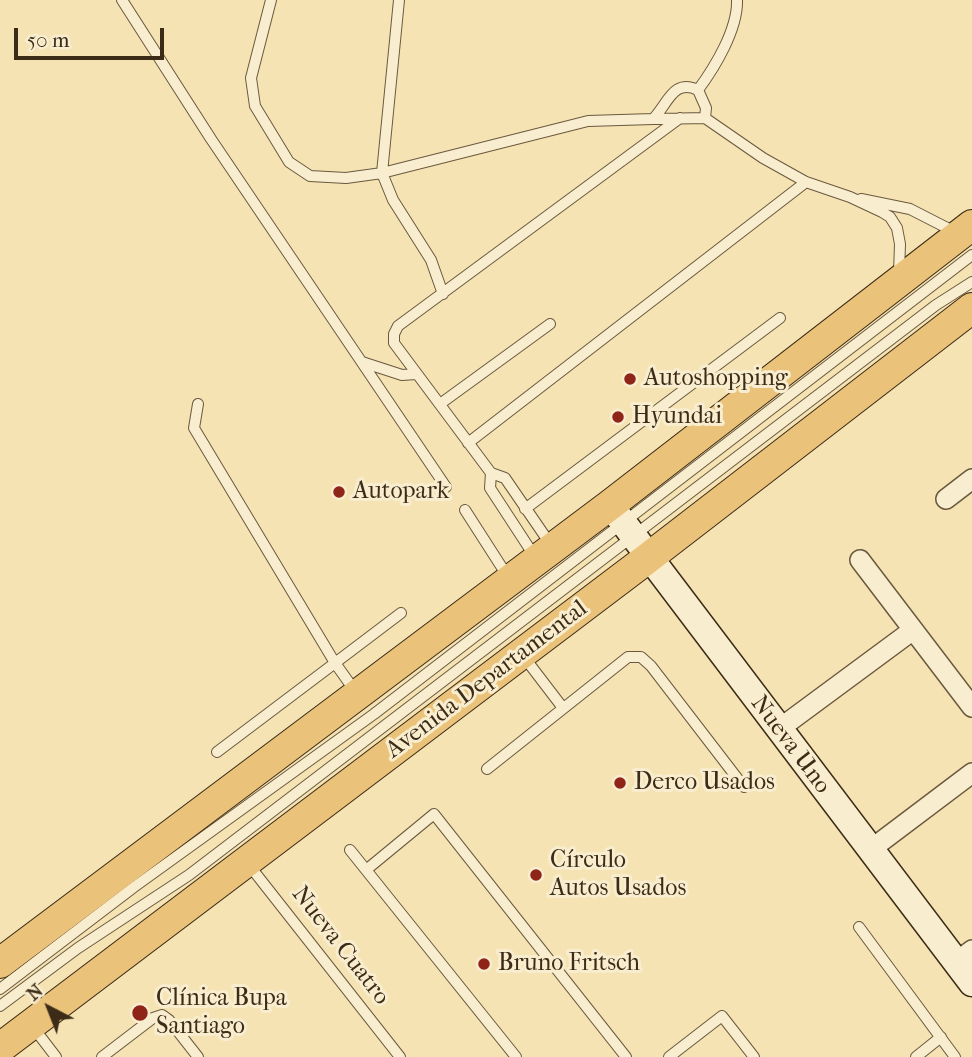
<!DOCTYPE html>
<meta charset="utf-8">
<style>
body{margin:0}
#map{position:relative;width:972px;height:1057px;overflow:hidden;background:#f5e3b4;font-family:"IM FELL French Canon",serif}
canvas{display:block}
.north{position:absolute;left:14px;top:973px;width:70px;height:70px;-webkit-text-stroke:5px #f8edce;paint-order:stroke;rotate:318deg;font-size:19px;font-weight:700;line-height:28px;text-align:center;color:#3c2b16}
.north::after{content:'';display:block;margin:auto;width:24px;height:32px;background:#3c2b16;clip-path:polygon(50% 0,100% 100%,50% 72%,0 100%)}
.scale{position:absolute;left:14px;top:28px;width:150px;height:32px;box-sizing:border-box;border:4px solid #3c2b16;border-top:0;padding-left:9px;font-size:21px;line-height:24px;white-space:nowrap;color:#3c2b16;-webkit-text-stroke:5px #f8edce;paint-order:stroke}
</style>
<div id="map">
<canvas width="972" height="1057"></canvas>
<div class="north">N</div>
<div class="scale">50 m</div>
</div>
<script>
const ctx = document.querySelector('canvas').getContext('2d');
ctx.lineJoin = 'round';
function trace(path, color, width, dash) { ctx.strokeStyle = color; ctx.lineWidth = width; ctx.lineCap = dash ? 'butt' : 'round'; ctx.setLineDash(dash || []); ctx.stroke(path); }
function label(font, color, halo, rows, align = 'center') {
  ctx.font = font + ' "IM FELL French Canon",serif'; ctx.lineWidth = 6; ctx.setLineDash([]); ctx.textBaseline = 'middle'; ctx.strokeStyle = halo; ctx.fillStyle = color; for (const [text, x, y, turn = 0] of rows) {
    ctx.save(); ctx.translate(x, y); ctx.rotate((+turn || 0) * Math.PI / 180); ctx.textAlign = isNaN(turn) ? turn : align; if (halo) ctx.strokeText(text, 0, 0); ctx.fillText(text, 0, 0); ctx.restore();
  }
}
const lane = new Path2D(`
 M 122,0 L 211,139 L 446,487
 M 271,0 L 251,78 L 255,106 L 289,162 L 310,176 L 346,178 L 382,173 L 588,121 L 653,119 C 668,104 673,78 698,90 L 706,108 L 705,118
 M 399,0 L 382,173 L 393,200 L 431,260 L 443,294
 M 698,90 C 715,67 738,29 737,0
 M 653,119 L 705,118 L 763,158 L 806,182 L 850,197 L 882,212 L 890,217 L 897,228 L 900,244 L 899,273
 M 861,199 L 910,209 L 955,232
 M 362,362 L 402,375 L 416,374
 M 198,404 L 194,428 L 335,663 L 401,613
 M 440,404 L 550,324
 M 468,443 L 806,182
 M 491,473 L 490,488 L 535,557
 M 525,509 L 780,318
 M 465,510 L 508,577
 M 551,545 L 505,478 L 491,473 L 394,343 L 394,334 L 398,326 L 680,118
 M 524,657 L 563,708
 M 217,752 L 335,663 L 355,691
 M 487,769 L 628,657 L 641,657 L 651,666 L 744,787
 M 350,850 L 516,1057
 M 249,865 L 400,1057
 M 366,870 L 434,814 L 626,1057
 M 859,927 L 955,1057
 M 0,989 L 134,887 L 374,714 L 972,255
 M 0,1006 L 78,948 L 189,875 L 936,305 L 972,282
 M 33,1027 L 56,1057
 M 102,1057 L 153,1018 L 162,1015 L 169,1020 L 198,1057
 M 669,1057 L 722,1016 L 754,1057
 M 916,1057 L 941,1037`);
const street = new Path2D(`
 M 946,499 L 972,479
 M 860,560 L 972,707
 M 779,729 L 913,630
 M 870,850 L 972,773
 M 956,962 L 972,950`);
const secondary = new Path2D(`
 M 610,505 L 972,983`);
const primary = new Path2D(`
 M 0,963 L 610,505 L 972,225
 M 0,1048 L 648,558 L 972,308`);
trace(lane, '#6a593e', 12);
trace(street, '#6a593e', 22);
trace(secondary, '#3c2b16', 29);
trace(primary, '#3c2b16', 32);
trace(lane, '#f8edce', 10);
trace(street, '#f8edce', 19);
trace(secondary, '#f8edce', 26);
trace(primary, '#eac27a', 30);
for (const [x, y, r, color] of [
 [630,379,7,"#8f2418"],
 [618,417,7,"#8f2418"],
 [339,492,7,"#8f2418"],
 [620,783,7,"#8f2418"],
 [536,875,7,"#8f2418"],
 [484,964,7,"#8f2418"],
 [140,1013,9,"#8f2418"]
]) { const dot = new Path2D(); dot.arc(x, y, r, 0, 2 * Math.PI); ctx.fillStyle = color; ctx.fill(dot); trace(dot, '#f8edce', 2.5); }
label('24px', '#3c2b16', '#f8edce', [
 ["Autoshopping",644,379],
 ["Hyundai",632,417],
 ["Autopark",353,492],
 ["Derco Usados",634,783],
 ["Círculo",550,861],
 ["Autos Usados",550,889],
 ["Bruno Fritsch",498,964],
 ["Clínica Bupa",156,999],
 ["Santiago",156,1027]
], 'left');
label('24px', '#3c2b16', '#f8edce', [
 ["Avenida Departamental",487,680,-37],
 ["Nueva Uno",790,745,53],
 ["Nueva Cuatro",340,946,52]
]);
</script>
